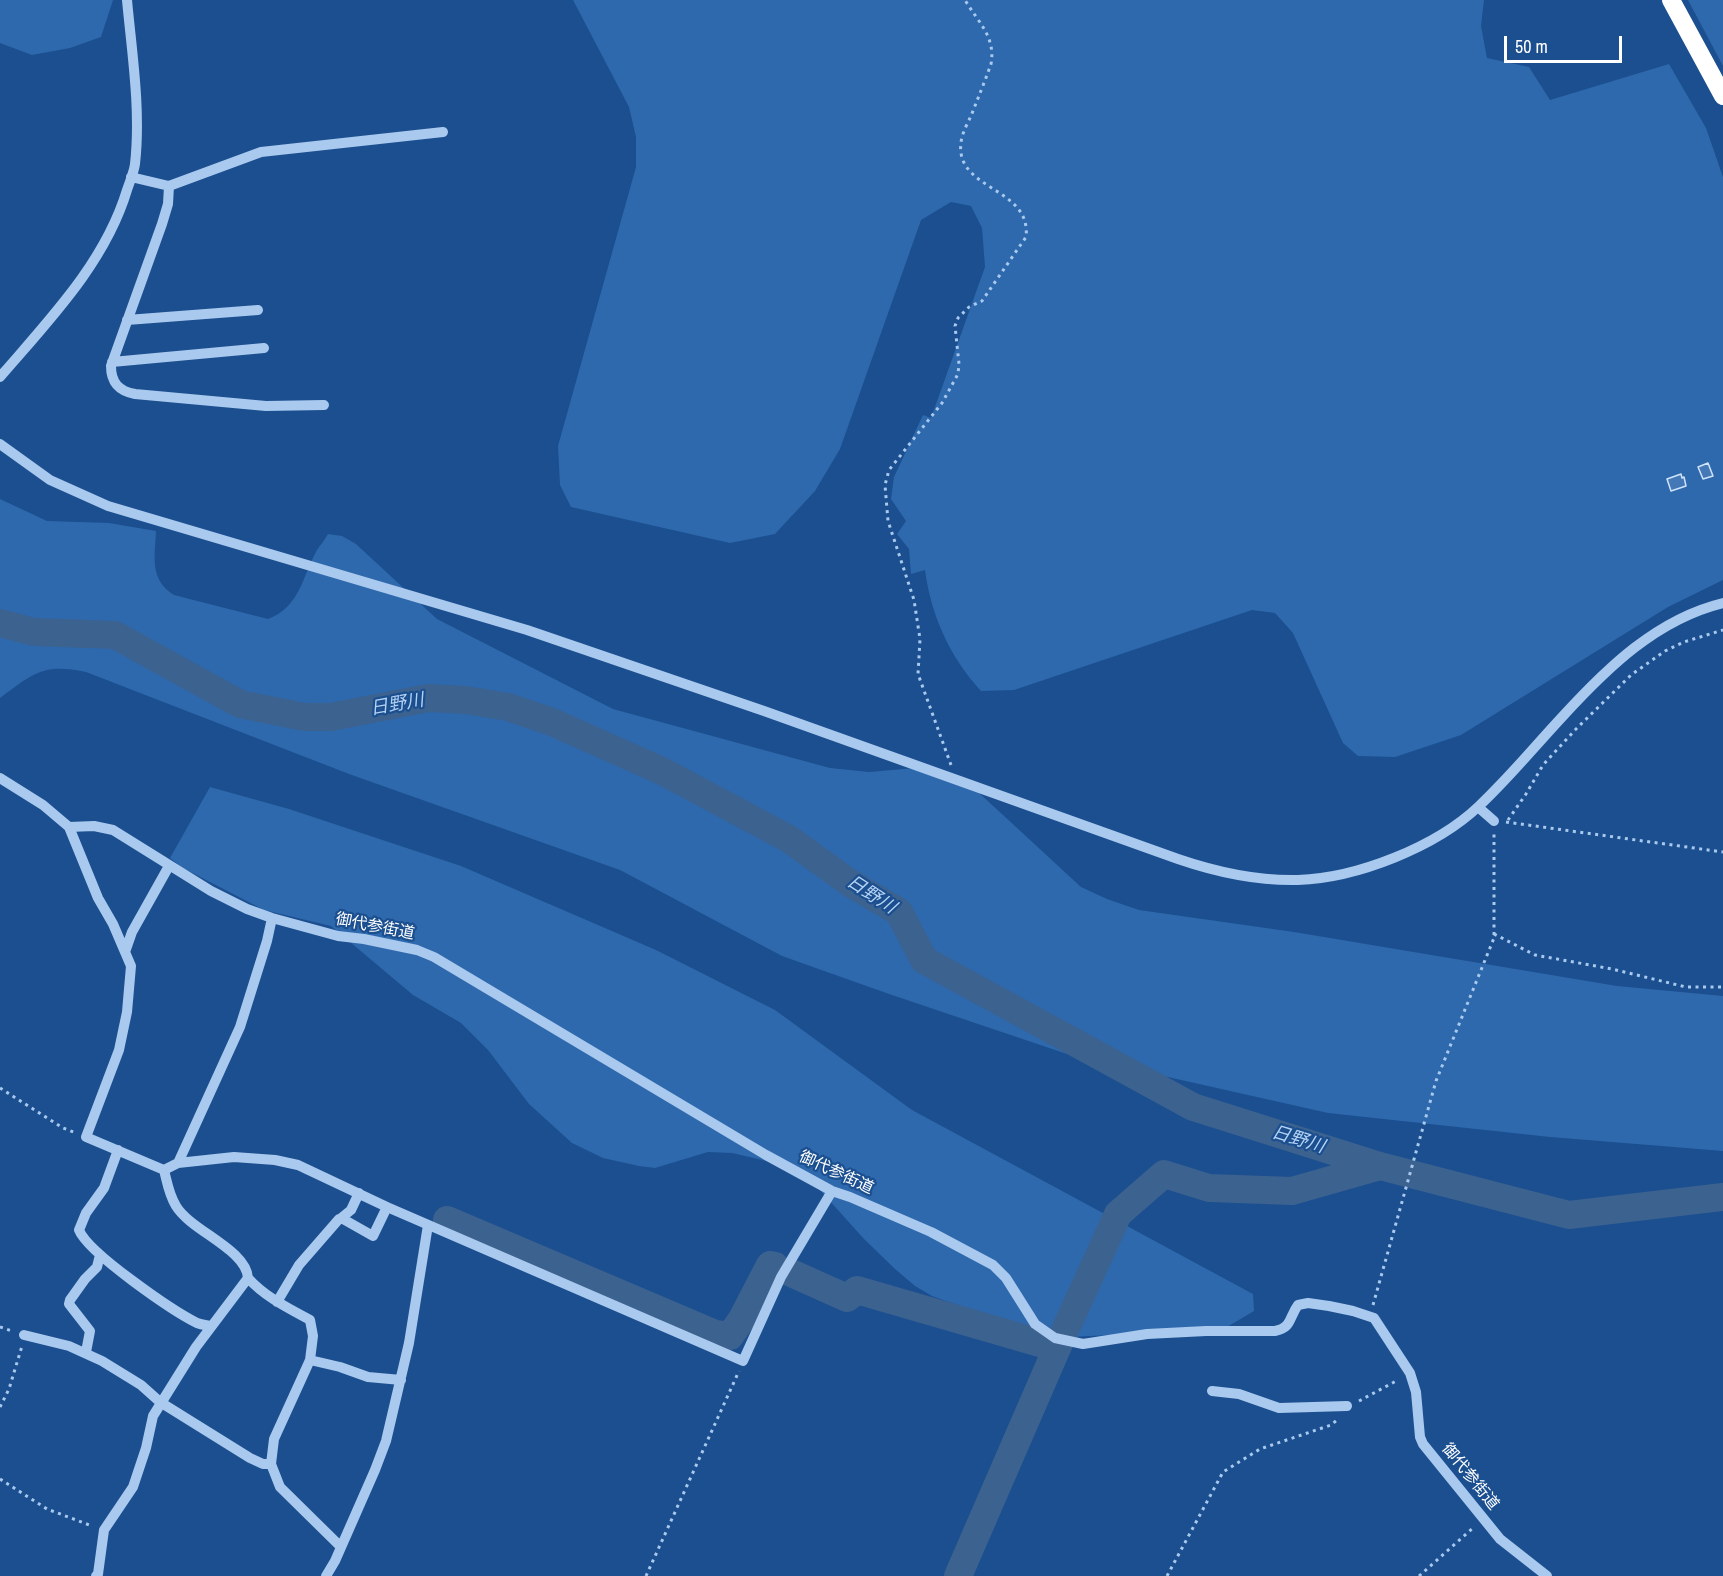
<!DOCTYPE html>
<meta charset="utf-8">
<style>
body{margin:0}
#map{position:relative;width:1723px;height:1576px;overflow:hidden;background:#1b4f8f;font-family:"Archivo Narrow",sans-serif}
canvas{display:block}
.scale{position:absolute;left:1504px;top:36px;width:118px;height:27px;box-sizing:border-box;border:3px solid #fff;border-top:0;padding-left:8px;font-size:18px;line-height:21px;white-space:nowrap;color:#fff;-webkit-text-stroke:4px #1b4f8f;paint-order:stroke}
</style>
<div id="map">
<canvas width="1723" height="1576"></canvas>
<div class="scale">50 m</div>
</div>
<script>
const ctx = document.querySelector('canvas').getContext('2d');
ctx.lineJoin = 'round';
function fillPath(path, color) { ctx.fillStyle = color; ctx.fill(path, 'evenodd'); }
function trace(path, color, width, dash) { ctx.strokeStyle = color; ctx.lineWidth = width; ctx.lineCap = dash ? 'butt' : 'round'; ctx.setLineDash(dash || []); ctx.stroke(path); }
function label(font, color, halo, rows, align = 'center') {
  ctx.font = font + ' "Archivo Narrow","Noto Sans JP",sans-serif'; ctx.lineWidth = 4.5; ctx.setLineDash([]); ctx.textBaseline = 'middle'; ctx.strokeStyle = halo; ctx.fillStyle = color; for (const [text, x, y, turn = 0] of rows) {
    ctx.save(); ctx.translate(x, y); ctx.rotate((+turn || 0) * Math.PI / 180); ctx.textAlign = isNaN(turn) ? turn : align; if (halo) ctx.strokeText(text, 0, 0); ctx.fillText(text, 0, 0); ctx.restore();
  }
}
fillPath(new Path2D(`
 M 0,0 L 113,0 L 101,37 L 70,48 L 32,55 L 0,43 Z
 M 573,0 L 1484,0 L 1481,26 L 1487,58 L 1529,67 L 1550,100 L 1669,64 L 1706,128 L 1723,177 L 1723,580 L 1668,607 L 1461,735 L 1395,757 L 1358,756 L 1343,743 L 1293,633 L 1275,613 L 1252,610 L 1014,690 L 981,691 C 950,657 931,616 925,570 L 911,574 L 909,549 L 897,534 L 906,521 L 891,499 L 894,477 L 923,415 L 931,418 L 985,267 L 982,228 L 971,206 L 951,202 L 921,220 L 840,449 L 815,491 L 775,534 L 730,543 L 571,507 L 560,485 L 558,446 L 636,167 L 636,137 L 629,107 Z
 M 1688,0 L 1723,0 L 1723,66 Z
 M 0,499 L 47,521 L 109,523 L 156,531 C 155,557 149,579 174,595 L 268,619 C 300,607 302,577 317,550 C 320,545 325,540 328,534 L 342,536 L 356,544 L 437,619 L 613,709 L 830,768 L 869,772 L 927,767 L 977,791 L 1081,887 L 1107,899 L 1139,910 L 1294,932 L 1617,986 L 1723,996 L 1723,1151 L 1550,1137 L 1328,1113 L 1070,1055 L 889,994 L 782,956 L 620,870 L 349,774 L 86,672 C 43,663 34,673 0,698 Z
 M 210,787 L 289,809 L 461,866 L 656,950 L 775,1010 L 912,1110 L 1253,1294 L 1254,1311 L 1227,1327 L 1111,1335 L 1048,1338 L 932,1296 L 915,1286 L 895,1269 L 864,1239 L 819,1189 L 775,1163 L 732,1153 L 708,1152 L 655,1168 L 639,1166 L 603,1158 L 572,1143 L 529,1104 L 488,1050 L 461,1023 L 413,995 L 331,926 L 264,910 L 183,868 L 170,858 Z`), '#2e69ad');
trace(new Path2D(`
 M 0,623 L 34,632 L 115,635 L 240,704 L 304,717 L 331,717 L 428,698 L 466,700 L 508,707 L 552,722 L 662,771 L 789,839 L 850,883 L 899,912 L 924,960 L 1193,1107 L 1380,1166 L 1569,1215 L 1723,1197
 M 447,1220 L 715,1334 L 730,1336 L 742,1319 L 770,1265 L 775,1266
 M 789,1272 L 847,1298 L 857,1290 L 1057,1348
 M 958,1576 L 1057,1348 L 1118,1214 L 1164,1174 L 1209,1188 L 1292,1191 L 1380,1166`), '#3c6290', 28);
const building = new Path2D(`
 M 1708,463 L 1713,476 L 1703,479 L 1698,467 Z
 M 1681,474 L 1682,478 L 1684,477 L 1686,486 L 1671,491 L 1667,479 Z`);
fillPath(building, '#4478b7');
trace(building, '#cfe3fa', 1.5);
trace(new Path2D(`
 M 951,765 L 918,674 L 920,639 L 914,600 L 888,521 L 885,485 L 889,470 L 942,403 L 958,374 L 959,364 L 955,326 L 958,318 L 969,307 L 982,301 L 1026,237 C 1032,185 949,191 962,137 C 964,130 968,122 971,116 C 978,98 985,81 991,64 C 996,37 978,22 965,0
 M 1508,820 L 1526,794 L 1543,765 L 1575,730 L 1631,675 L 1665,651 L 1684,642 L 1723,630
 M 1506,822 L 1723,852
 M 1494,934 L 1535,955 L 1612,969 L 1686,987 L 1723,987
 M 0,1088 L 63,1128 L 76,1133
 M 1373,1305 L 1436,1081 L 1494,938 L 1494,834
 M 0,1327 L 12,1331
 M 1359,1401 L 1398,1380
 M 0,1407 L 9,1389 L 22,1346
 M 0,1479 L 47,1509 L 92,1526
 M 646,1576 L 739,1371
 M 1167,1576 L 1223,1472 L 1260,1449 L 1331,1425 L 1337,1420
 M 1419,1576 L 1474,1527`), '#a9c9ee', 3, [3, 4.5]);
trace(new Path2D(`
 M 131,177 L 169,186 L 261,152 L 443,132
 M 169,186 L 168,204 L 162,224 L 111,366 C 111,383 119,391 135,394 L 266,406 L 324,405
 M 127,320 L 258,310
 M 112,362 L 264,348
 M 0,377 C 49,320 105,263 127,190 C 130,181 134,172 135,164 C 141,110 132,54 127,0
 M 0,444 L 50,480 L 108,506 L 527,630 L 764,711 L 1178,859 C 1216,872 1257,881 1298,880 C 1357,878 1436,847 1479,806 C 1509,778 1535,746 1563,716 C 1607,668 1657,619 1723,603
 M 0,778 L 43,805 L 69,827 L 94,826 L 113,830 L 211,891 L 247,909 L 272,918 L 338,936 L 364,939 L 417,950 L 434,957 L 766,1155 L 832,1191 L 850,1197 L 931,1232 L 993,1265 L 1006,1278 L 1035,1324 L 1055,1338 L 1083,1344 L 1147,1334 L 1206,1331 L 1275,1331 C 1292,1328 1289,1317 1298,1305 L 1308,1303 L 1329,1306 L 1353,1311 L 1374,1318 L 1410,1373 L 1416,1392 L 1420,1437 L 1423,1444 L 1500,1539 L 1547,1576
 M 1478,807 L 1494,821
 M 69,827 L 98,898 L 113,924 L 131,966 L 127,1012 L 119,1050 L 86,1137 L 164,1170 L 178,1163 L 234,1157 L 275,1160 L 298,1165 L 387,1207 L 743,1361 L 781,1277 L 832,1191
 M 125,952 L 132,932 L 169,866
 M 118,1150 L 104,1188 L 86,1213 L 79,1230 C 88,1253 173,1311 197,1323 C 202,1325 206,1325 211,1326
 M 178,1163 L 240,1027 L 267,941 L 272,918
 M 340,1219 L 351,1210 L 359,1193
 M 248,1278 C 265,1297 288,1308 310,1320 L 313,1336 L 310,1360 L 274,1439 L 271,1464
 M 277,1302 L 299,1265 L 339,1219 L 343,1219 L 373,1236 L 387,1207
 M 24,1335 L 69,1346 L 102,1361 L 141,1385 L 160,1402 L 250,1458 L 263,1464 L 271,1464 L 280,1487 L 341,1547
 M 86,1352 L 90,1331 L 69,1304 L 70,1300 L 85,1279 L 97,1267 L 100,1255
 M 310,1360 L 340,1367 L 368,1377 L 401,1380
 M 1212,1391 L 1239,1394 L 1279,1408 L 1347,1406
 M 96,1576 L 98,1574 L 104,1530 L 133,1487 L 146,1448 L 153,1416 L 196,1347 L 248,1278 C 246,1249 191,1231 176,1206 C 169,1195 167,1182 164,1170
 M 326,1576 L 335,1561 L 375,1470 L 386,1441 L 409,1343 L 428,1225`), '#a9c9ee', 10);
trace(new Path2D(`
 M 1671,0 L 1723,96`), '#fff', 18);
label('16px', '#fff', '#1b4f8f', [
 ["御代参街道",375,927,11],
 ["御代参街道",836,1173,25],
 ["御代参街道",1470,1477,51]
]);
label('italic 18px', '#b5d3f5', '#1b4f8f', [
 ["日野川",397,705,-10],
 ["日野川",871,895,33],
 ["日野川",1298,1140,17]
]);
</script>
